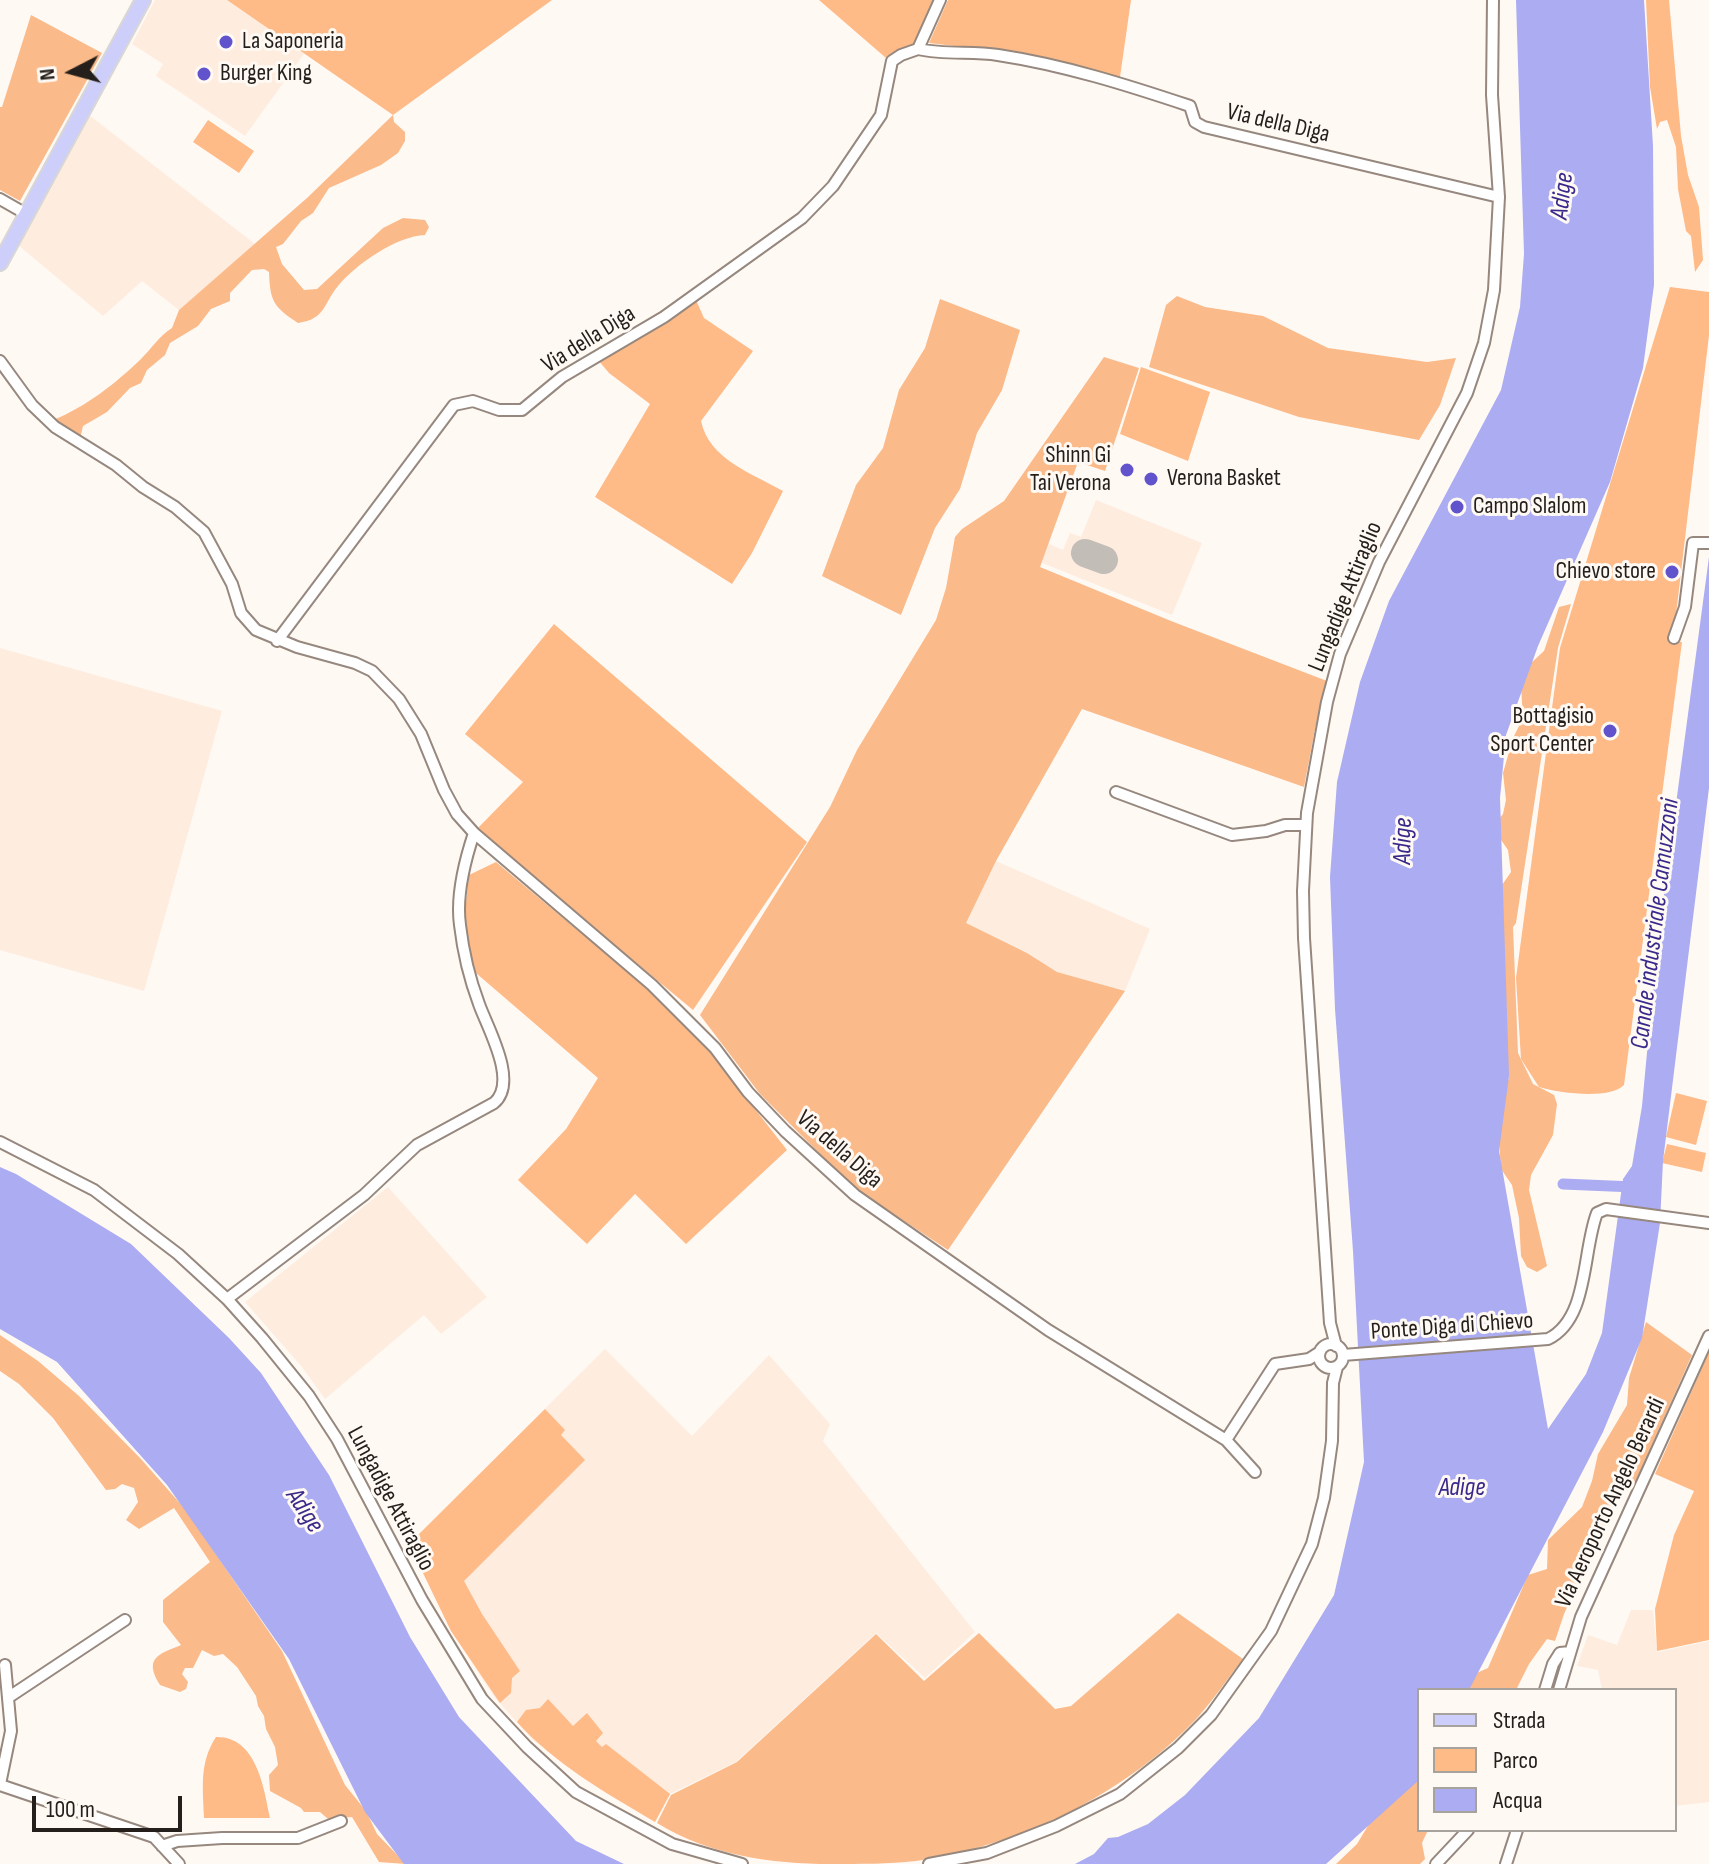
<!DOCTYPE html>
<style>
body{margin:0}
#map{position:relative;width:1709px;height:1864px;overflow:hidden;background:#fff9f4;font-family:"Sofia Sans Condensed",sans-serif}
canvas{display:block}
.legend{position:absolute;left:1417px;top:1688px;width:260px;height:144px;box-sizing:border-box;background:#fff9f4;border:2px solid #a8a29d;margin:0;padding:10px 14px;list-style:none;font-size:24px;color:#251f1b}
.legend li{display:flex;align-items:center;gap:16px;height:40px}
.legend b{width:40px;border:2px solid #a8a29d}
.north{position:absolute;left:32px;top:32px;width:80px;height:80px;-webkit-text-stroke:6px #fff9f4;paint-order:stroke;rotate:264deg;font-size:22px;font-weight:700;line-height:32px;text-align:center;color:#251f1b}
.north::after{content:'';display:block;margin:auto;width:28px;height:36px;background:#251f1b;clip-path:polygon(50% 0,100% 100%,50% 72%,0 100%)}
.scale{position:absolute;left:32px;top:1796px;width:150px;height:36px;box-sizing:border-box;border:4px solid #251f1b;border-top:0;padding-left:10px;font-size:24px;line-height:28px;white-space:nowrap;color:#251f1b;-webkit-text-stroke:6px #fff9f4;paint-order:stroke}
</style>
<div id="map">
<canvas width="1709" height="1864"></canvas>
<ul class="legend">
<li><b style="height:10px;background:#cdcef9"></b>Strada</li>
<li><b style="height:22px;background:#feba87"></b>Parco</li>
<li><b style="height:22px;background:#abacf1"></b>Acqua</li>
</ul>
<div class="north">N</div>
<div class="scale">100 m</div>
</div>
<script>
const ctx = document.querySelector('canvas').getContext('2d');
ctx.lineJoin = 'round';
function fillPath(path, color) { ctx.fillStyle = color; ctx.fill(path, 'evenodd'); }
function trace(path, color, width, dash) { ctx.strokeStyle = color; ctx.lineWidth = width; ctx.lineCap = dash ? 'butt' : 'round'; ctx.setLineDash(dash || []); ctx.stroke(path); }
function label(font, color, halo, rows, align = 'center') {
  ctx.font = font + ' "Sofia Sans Condensed",sans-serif'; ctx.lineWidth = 6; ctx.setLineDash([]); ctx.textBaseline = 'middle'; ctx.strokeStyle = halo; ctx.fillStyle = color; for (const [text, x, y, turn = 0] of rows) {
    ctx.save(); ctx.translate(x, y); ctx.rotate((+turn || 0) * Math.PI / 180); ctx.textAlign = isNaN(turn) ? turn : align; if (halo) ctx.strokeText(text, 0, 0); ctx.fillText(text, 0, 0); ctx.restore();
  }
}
fillPath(new Path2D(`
 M 155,0 L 227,0 L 304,54 L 245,136 L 156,76 L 163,64 L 132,44 Z
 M 89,115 L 255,244 L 179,310 L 142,281 L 103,316 L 18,245 Z
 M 1096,500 L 1202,543 L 1172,615 L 1040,562 L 1047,543 L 1063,550 L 1070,533 L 1081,537 Z
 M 0,648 L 222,711 L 144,991 L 0,950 Z
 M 996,861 L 1150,929 L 1125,991 L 1057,972 L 1027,953 L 965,923 Z
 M 388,1187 L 487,1297 L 441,1334 L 424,1315 L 325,1399 L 302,1367 L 245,1302 Z
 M 605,1349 L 692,1436 L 769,1355 L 830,1424 L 823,1441 L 975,1632 L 925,1678 L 876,1633 L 736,1762 L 670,1794 L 655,1822 L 587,1781 L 533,1740 L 495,1698 L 451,1631 L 409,1544 Z
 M 1631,1610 L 1653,1610 L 1657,1652 L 1709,1641 L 1709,1802 L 1675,1806 L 1675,1690 L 1602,1690 L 1598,1670 L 1577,1666 L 1588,1635 L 1617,1645 Z`), '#feecdf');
fillPath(new Path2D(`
 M 227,0 L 552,0 L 393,115 Z
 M 819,0 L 937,0 L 915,49 L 886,58 Z
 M 948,0 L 1131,0 L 1119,84 L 1005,52 L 929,43 Z
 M 1646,0 L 1669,0 L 1681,136 L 1688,175 L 1699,207 L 1703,260 L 1695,272 L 1691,236 L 1686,231 L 1678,189 L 1676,147 L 1667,120 L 1660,122 L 1657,129 L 1650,87 Z
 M 208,120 L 254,151 L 239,173 L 193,142 Z
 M 1670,287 L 1709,292 L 1709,335 L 1673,640 L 1682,642 L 1624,1085 C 1609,1100 1559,1093 1539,1087 L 1521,1059 L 1516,978 L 1560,648 Z
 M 692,291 L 704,318 L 753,351 L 701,421 C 709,459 751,473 783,491 L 752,553 L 732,584 L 595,497 L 650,404 L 609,373 L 593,354 Z
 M 1141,367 L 1210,392 L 1188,461 L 1120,434 Z
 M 554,624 L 807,842 L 693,1010 L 476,830 L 523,782 L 465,734 Z
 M 496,862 L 686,1021 L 787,1150 L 686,1244 L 635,1194 L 587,1244 L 518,1180 L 566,1129 L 598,1078 L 476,973 L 463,928 L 469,875 Z
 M 1676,1093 L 1707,1101 L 1696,1145 L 1666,1137 Z
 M 1667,1144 L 1706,1153 L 1702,1172 L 1662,1163 Z
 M 1709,1352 L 1709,1640 L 1657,1651 L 1655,1609 L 1674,1535 L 1694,1491 L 1655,1474 Z
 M 545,1409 L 565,1430 L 561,1435 L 585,1460 L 464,1581 L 482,1614 L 520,1671 L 512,1678 L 511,1693 L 500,1703 L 451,1631 L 409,1544 Z
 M 548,1699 L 573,1726 L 587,1713 L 603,1733 L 596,1741 L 602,1747 L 606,1744 L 670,1794 L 655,1822 C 606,1793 555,1764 517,1722 L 526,1710 L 540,1708 Z
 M 216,1737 C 256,1736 264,1787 270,1818 L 204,1818 C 203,1788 199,1763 216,1737 Z`), '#feba87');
fillPath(new Path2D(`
 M 31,15 L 102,53 L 20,201 L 0,190 L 0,107 L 2,107 Z
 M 393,115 L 394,122 L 405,132 L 405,141 L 398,153 L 381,165 L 329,188 L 313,213 L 301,221 L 283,244 L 276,247 L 282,264 L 304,290 L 317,289 L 383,228 L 403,218 L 425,220 L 429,227 L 425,235 C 397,236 356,264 338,286 C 323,304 326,319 298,323 C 274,307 270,302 269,272 L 264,269 L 252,270 L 230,293 L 230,301 L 211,309 L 198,326 L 170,343 L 165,355 L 147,370 L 141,383 L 130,388 L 107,412 L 83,426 L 80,439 L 53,420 C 86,407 116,383 141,359 C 152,348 159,336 172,328 L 179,310 L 307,198 Z
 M 1177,296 L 1205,307 L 1263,316 L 1328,348 L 1427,362 L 1456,358 L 1440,405 L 1419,440 L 1299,417 L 1149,367 L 1166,305 Z
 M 940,299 L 1020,330 L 1002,390 L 977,433 L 960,489 L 935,528 L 901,615 L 822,576 L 856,485 L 883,448 L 899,390 L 925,348 Z
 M 1104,357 L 1139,368 L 1105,471 L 1078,462 L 1040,567 L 1171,621 L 1327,681 L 1315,729 L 1304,787 L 1082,709 L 996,861 L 966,923 L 1027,953 L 1057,972 L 1125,991 L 948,1250 L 857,1190 L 842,1176 L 760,1094 L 700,1015 L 830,807 L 857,750 L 936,620 L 946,588 L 955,537 L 962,529 L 1004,501 Z
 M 1571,604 L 1558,648 L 1516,923 L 1513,927 L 1518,1053 L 1533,1084 L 1554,1095 L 1557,1104 L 1553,1135 L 1531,1175 L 1529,1190 L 1547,1266 L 1537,1272 L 1527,1267 L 1521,1256 L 1519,1218 L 1512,1185 L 1501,1169 L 1497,1118 L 1502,1093 L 1509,1078 L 1507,1070 L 1493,898 L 1511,872 L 1508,850 L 1499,837 L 1498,820 L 1503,814 L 1506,800 L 1503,773 L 1513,738 L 1523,718 L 1521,686 L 1531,663 L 1544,651 L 1559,607 Z
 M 1646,1322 L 1692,1355 L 1636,1481 L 1623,1486 L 1564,1614 L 1555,1641 L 1547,1639 L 1529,1664 L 1516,1690 L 1464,1690 L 1470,1676 L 1488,1668 L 1528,1575 L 1547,1569 L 1548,1540 L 1582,1507 L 1592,1481 L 1598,1454 L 1627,1405 L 1629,1378 Z
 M 0,1335 L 38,1361 L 79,1396 L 141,1459 L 185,1509 L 282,1651 L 345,1785 L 366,1811 L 377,1834 L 406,1864 L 379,1862 L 352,1817 L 328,1819 L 320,1812 L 304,1812 L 301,1808 L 270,1791 L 269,1775 L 278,1765 L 275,1747 L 266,1729 L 264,1716 L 258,1706 L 256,1696 L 237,1667 L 223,1654 L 214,1656 L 202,1650 L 193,1668 L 185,1668 L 182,1674 L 188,1682 L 186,1689 L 180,1692 L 160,1685 C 143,1658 159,1654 181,1645 L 163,1622 L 163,1600 L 210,1562 L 174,1508 L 139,1529 L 126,1520 L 138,1502 L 134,1488 L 122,1484 L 115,1489 L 106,1490 L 53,1418 L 19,1384 L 0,1371 Z
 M 1178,1613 L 1243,1659 C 1228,1678 1214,1699 1198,1717 C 1127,1793 1020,1846 916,1861 C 888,1864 860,1864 831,1864 C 771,1864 709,1855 657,1823 L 671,1795 L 737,1762 L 876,1634 L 924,1681 L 979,1633 L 1055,1709 L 1071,1706 Z
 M 1419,1741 L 1419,1830 L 1428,1830 L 1422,1843 L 1425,1859 L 1420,1864 L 1336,1864 L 1357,1844 Z`), '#fbba89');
fillPath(new Path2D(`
 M 1516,0 L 1644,0 L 1653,146 L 1654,285 L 1643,368 L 1610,482 L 1538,646 L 1506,735 L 1500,798 L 1509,1076 L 1499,1151 L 1548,1429 L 1586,1374 L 1602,1333 L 1623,1179 L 1632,1166 L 1642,1106 L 1657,946 L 1709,557 L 1709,788 L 1663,1161 L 1660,1223 L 1642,1338 L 1603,1432 L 1469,1690 L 1419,1690 L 1419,1780 L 1326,1864 L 1075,1864 L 1094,1854 L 1108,1838 L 1118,1837 L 1148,1824 L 1185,1795 L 1259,1718 L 1334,1595 L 1364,1462 L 1353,1251 L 1335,1009 L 1330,877 L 1337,782 L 1360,682 L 1389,601 L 1501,390 L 1520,307 L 1524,254 Z
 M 0,1167 L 16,1174 L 131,1244 L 229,1338 L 261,1373 L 329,1475 L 410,1637 L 459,1717 L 576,1841 L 624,1864 L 404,1864 L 365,1812 L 289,1659 L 167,1485 L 57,1362 L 0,1329 Z`), '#abacf1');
trace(new Path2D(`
 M 1563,1184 L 1634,1187`), '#abacf1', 11);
trace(new Path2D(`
 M 1085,553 L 1104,560`), '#c3bdb8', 28);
const minor = new Path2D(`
 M 918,49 C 945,55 972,51 998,55 C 1064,65 1127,85 1190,106 L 1195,122 L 1204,127 L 1499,197
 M 0,199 L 28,215
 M 0,361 L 32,405 L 55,427 L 116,465 L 143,487 L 175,507 L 204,532 L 232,584 L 241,613 L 256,630 L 297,647 L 355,663 L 372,671 L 399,699 L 421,734 L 444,790 L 457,814 L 474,833 L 652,985 L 715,1048 L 748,1092 L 785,1131 L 855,1195 L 1048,1330 L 1226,1440 L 1275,1364 L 1309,1359 L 1320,1352
 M 1674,638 L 1685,607 L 1693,543 L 1709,543
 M 277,641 L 454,405 L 473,401 L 499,410 L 522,410 L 562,377 L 664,317 L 802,218 L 833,186 L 881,115 L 892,61 L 901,55 L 918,49 L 940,0
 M 1116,792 L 1232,835 L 1266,831 L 1285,825 L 1306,825
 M 0,1142 L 94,1190 L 178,1254 L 227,1299 L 262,1338 L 309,1396 L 337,1439 L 422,1600 L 482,1699 L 527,1747 L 576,1792 L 672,1844 L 742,1864
 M 227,1299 L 364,1195 L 417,1145 L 494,1103 C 519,1082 487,1027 479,1004 C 470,980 463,951 460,925 C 456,896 465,860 474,833
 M1319 1356a12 12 0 1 1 24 0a12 12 0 1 1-24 0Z
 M 1336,1346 L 1330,1323 L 1304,938 L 1303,891 L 1307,813 L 1327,702 L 1340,654 L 1379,562 L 1467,393 L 1484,343 L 1494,290 L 1499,197 L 1492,95 L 1493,0
 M 1343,1355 L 1548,1339 C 1589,1319 1582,1252 1597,1213 L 1606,1209 L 1709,1223
 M 1226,1440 L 1255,1472
 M 1545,1690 L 1553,1664 L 1560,1653 L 1570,1652
 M 1559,1690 L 1581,1617 L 1709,1336
 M 9,1697 L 125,1620
 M 0,1784 L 11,1731 L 5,1665
 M 0,1785 L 154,1837 L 179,1864
 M 162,1846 L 177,1841 L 222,1838 L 298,1838 L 341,1821
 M 929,1864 L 987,1853 L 1056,1826 L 1120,1794 L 1178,1748 L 1211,1715 L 1271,1631 L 1312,1544 L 1324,1498 L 1332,1441 L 1333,1383 L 1337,1367
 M 1436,1864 L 1468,1830
 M 1506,1864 L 1517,1830`);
const major = new Path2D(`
 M 0,263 L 143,0`);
trace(minor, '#96887e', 14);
trace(major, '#d8d7d6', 18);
trace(minor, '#fff', 10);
trace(major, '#cdcef9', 14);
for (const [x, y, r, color] of [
 [226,42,8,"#6053cc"],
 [204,74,8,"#6053cc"],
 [1127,470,8,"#6053cc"],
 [1151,479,8,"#6053cc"],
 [1457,507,8,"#6053cc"],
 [1672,572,8,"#6053cc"],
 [1610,731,8,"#6053cc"]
]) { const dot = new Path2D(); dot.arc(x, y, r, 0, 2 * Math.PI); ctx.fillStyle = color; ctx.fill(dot); trace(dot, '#fff9f4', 3); }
label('24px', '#251f1b', '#fff9f4', [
 ["La Saponeria",242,42],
 ["Burger King",220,74],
 ["Shinn Gi",1111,456,"right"],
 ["Tai Verona",1111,484,"right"],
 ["Verona Basket",1167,479],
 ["Campo Slalom",1473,507],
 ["Chievo store",1656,572,"right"],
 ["Bottagisio",1594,717,"right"],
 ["Sport Center",1594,745,"right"]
], 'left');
label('24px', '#251f1b', '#fff9f4', [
 ["Via della Diga",1278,124,13],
 ["Via della Diga",589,340,-32],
 ["Lungadige Attiraglio",1346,597,-68],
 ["Via della Diga",839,1150,41],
 ["Ponte Diga di Chievo",1452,1327,-4],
 ["Lungadige Attiraglio",390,1499,62],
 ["Via Aeroporto Angelo Berardi",1611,1503,-65]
]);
label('italic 26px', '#39298b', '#fff9f4', [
 ["Adige",1563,196,-83],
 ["Adige",1404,841,-89],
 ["Canale industriale Camuzzoni",1656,924,-83],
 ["Adige",1462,1488],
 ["Adige",304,1511,57]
]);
</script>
